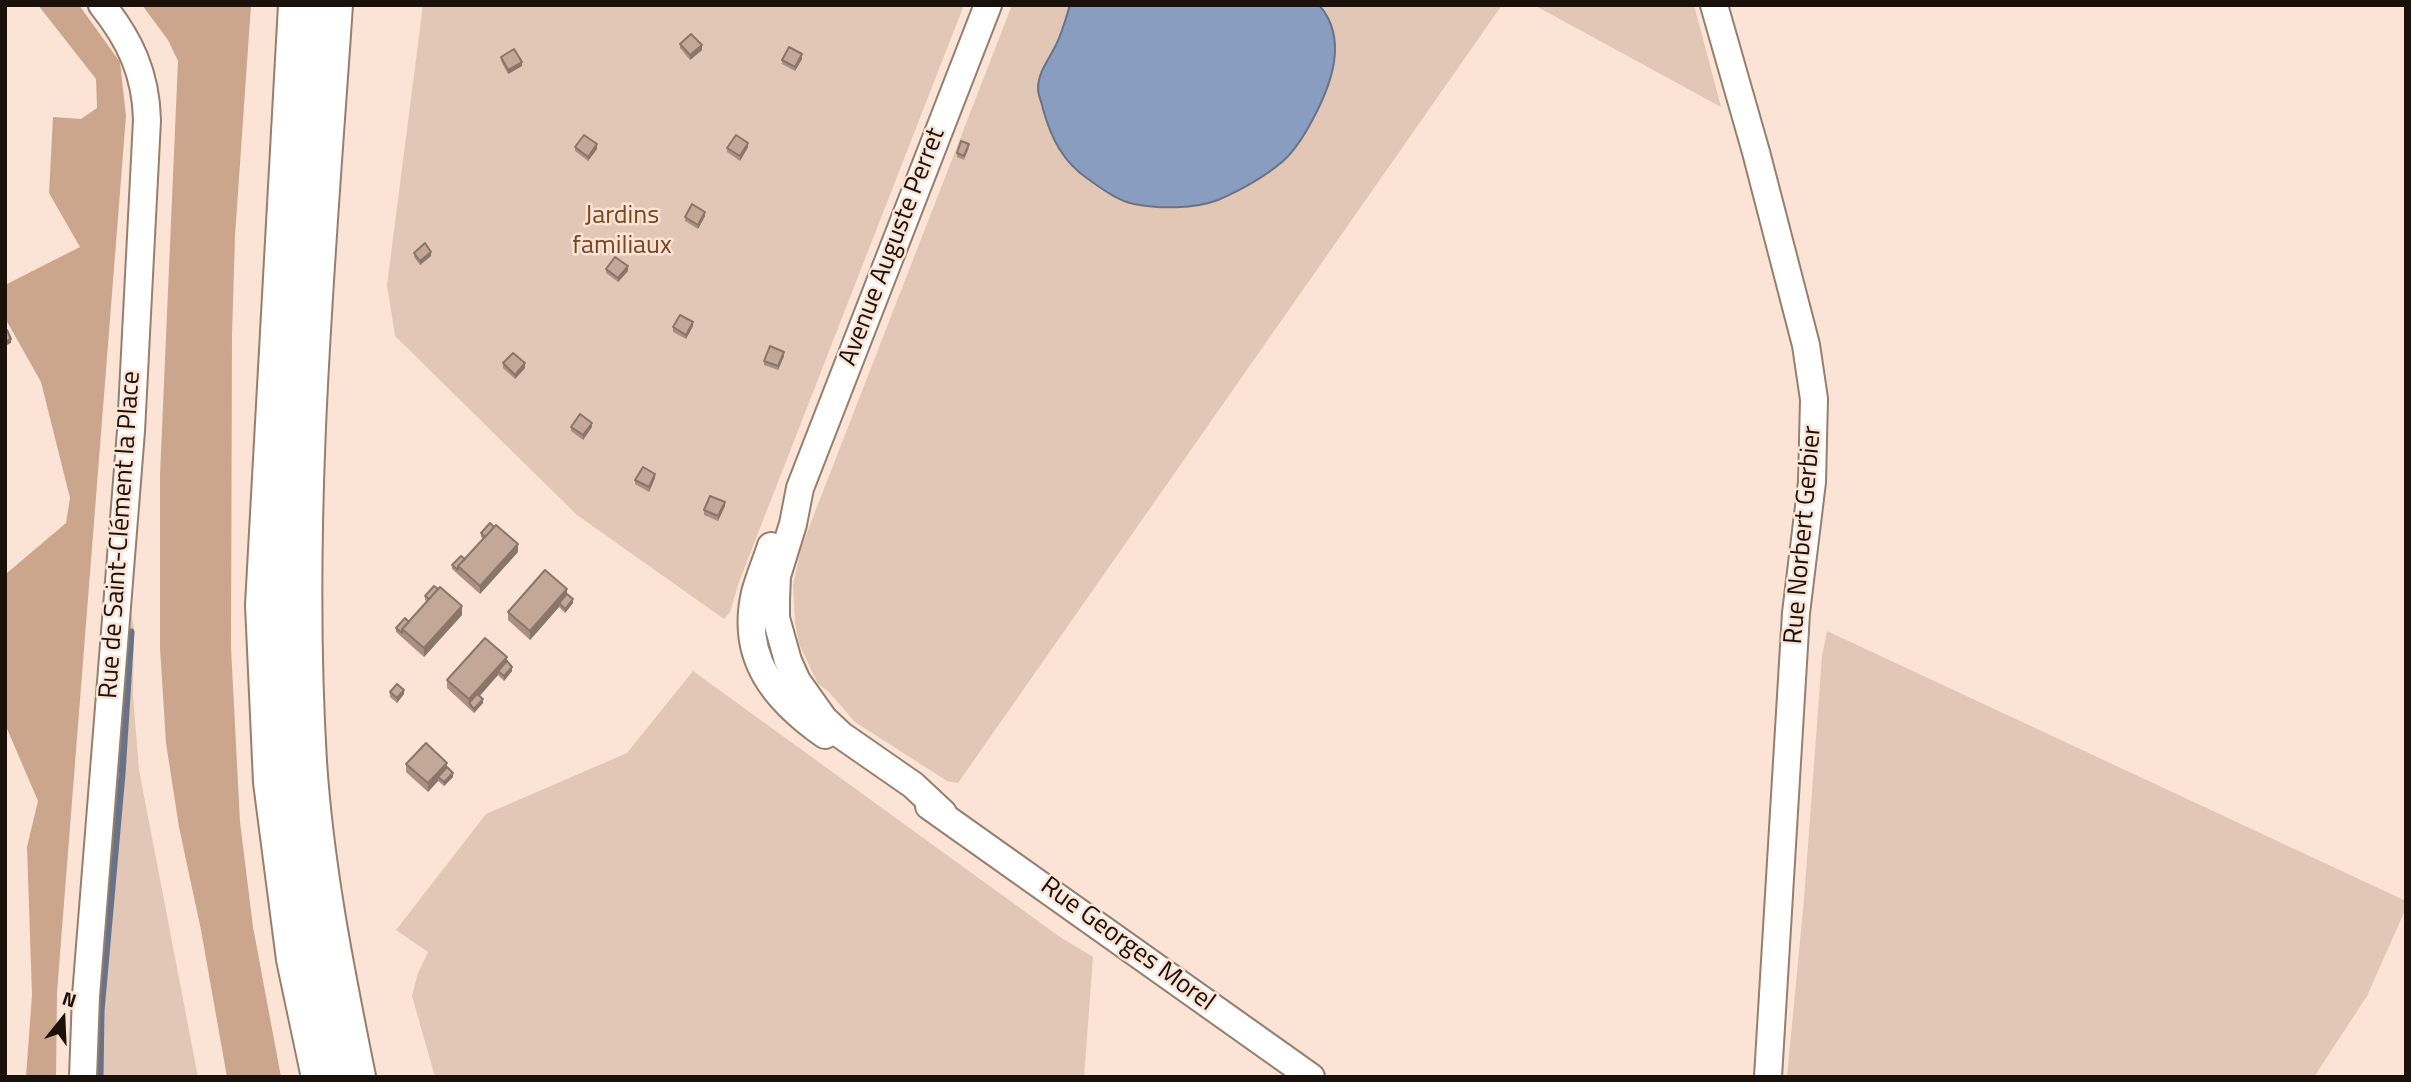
<!DOCTYPE html>
<meta charset="utf-8">
<style>
body{margin:0}
#map{position:relative;width:2411px;height:1082px;overflow:hidden;background:#fbe4d5;font-family:"Titillium Web",sans-serif}
canvas{display:block}
.frame{position:absolute;inset:0;border:7px solid #1b110b;pointer-events:none}
.north{position:absolute;left:28px;top:984px;width:70px;height:70px;-webkit-text-stroke:5px #fbe4d5;paint-order:stroke;rotate:18deg;font-size:19px;font-weight:700;line-height:28px;text-align:center;color:#1b110b}
.north::after{content:'';display:block;margin:auto;width:24px;height:32px;background:#1b110b;clip-path:polygon(50% 0,100% 100%,50% 72%,0 100%)}
</style>
<div id="map">
<canvas width="2411" height="1082"></canvas>
<div class="frame"></div>
<div class="north">N</div>
</div>
<script>
const ctx = document.querySelector('canvas').getContext('2d');
ctx.lineJoin = 'round';
function fillPath(path, color) { ctx.fillStyle = color; ctx.fill(path, 'evenodd'); }
function trace(path, color, width, dash) { ctx.strokeStyle = color; ctx.lineWidth = width; ctx.lineCap = dash ? 'butt' : 'round'; ctx.setLineDash(dash || []); ctx.stroke(path); }
function label(font, color, halo, rows, align = 'center') {
  ctx.font = font + ' "Titillium Web",sans-serif'; ctx.lineWidth = 5; ctx.setLineDash([]); ctx.textBaseline = 'middle'; ctx.strokeStyle = halo; ctx.fillStyle = color; for (const [text, x, y, turn = 0] of rows) {
    ctx.save(); ctx.translate(x, y); ctx.rotate((+turn || 0) * Math.PI / 180); ctx.textAlign = isNaN(turn) ? turn : align; if (halo) ctx.strokeText(text, 0, 0); ctx.fillText(text, 0, 0); ctx.restore();
  }
}
fillPath(new Path2D(`
 M 423,5 L 964,5 L 739,582 L 730,612 L 724,619 L 577,515 L 395,336 L 387,285 Z
 M 1012,5 L 1502,5 L 958,783 L 947,781 L 855,722 L 828,691 L 818,684 L 799,644 L 795,622 L 793,585 L 801,548 Z
 M 1534,5 L 1694,5 L 1721,107 Z
 M 128,596 L 134,627 L 133,695 L 139,770 L 198,1077 L 93,1077 Z
 M 1827,631 L 2406,901 L 2406,908 L 2367,996 L 2314,1077 L 1787,1077 L 1804,899 L 1822,656 Z
 M 693,671 L 1060,937 L 1093,957 L 1084,1077 L 435,1077 L 412,996 L 418,973 L 428,952 L 396,930 L 486,814 L 627,753 Z`), '#e2c7b6');
fillPath(new Path2D(`
 M 38,5 L 79,5 L 120,62 L 126,116 L 57,992 L 56,1077 L 26,1077 L 32,995 L 27,847 L 38,801 L 5,724 L 7,573 L 66,523 L 70,498 L 41,382 L 5,318 L 5,285 L 80,247 L 49,193 L 53,117 L 81,119 L 97,108 L 96,79 Z
 M 142,5 L 251,5 L 235,236 L 232,335 L 231,648 L 240,822 L 253,927 L 281,1077 L 227,1077 L 201,930 L 179,827 L 166,743 L 160,648 L 160,475 L 178,61 L 168,40 Z`), '#cba58c');
const water = new Path2D(`
 M 1070,5 L 1319,5 C 1349,39 1331,85 1313,119 C 1305,134 1295,151 1282,162 C 1263,178 1241,190 1218,200 C 1194,209 1160,209 1134,204 C 1118,201 1101,188 1088,179 C 1063,162 1051,138 1043,109 C 1042,103 1038,95 1038,89 C 1038,72 1049,59 1056,45 C 1062,33 1066,18 1070,5 Z`);
fillPath(water, '#899dc0');
trace(water, '#68738a', 2);
trace(new Path2D(`
 M 100,1077 L 101,1011 L 122,774 L 131,632`), '#68738a', 7);
const minor = new Path2D(`
 M 1714,5 L 1756,152 L 1806,345 L 1814,399 L 1812,482 L 1796,613 L 1768,1077
 M 771,546 C 766,562 759,577 755,593 C 740,658 775,700 825,735
 M 929,806 L 1311,1077
 M 943,813 L 913,785 L 841,735 L 824,719 L 797,681 L 788,661 L 776,618 L 776,600 L 777,576 L 793,524 L 800,488 L 988,5
 M 83,1077 L 86,996 L 131,431 L 147,120 C 146,74 130,40 102,5`);
const highway = new Path2D(`
 M 298,5 L 265,605 L 273,782 L 296,959 L 321,1077
 M 333,5 C 316,256 292,510 307,762 C 314,868 335,973 356,1077`);
trace(minor, '#977e6d', 30);
trace(highway, '#977e6d', 42);
trace(minor, '#fff', 26);
trace(highway, '#fff', 38);
fillPath(new Path2D(`
 M 680,44 L 702,50 L 690,60 L 680,48 Z
 M 501,57 L 522,66 L 508,74 L 501,61 Z
 M 802,59 L 795,71 L 782,64 L 782,60 Z
 M 575,147 L 597,149 L 588,161 L 575,151 Z
 M 748,147 L 740,161 L 727,152 L 727,148 Z
 M 969,148 L 964,160 L 957,157 L 957,153 Z
 M 705,216 L 698,229 L 685,221 L 685,217 Z
 M 414,253 L 431,256 L 420,265 L 414,257 Z
 M 606,269 L 628,271 L 618,282 L 606,273 Z
 M 693,326 L 686,339 L 673,332 L 673,327 Z
 M 784,356 L 778,370 L 764,365 L 764,361 Z
 M 503,363 L 525,368 L 515,379 L 503,368 Z
 M 571,427 L 592,427 L 583,440 L 571,431 Z
 M 655,478 L 649,492 L 635,484 L 635,480 Z
 M 725,506 L 718,521 L 704,515 L 704,510 Z
 M 481,533 L 518,552 L 480,594 L 452,569 L 452,565 L 465,559 L 483,539 L 481,537 Z
 M 567,594 L 573,603 L 565,613 L 559,607 L 530,640 L 508,620 L 508,612 Z
 M 425,596 L 462,615 L 424,657 L 396,632 L 396,628 L 409,622 L 427,602 L 425,600 Z
 M 507,661 L 512,671 L 504,681 L 498,675 L 480,696 L 483,703 L 474,713 L 447,688 L 447,680 Z
 M 390,692 L 404,694 L 397,703 L 390,697 Z
 M 406,764 L 447,767 L 453,777 L 444,786 L 438,781 L 428,792 L 406,772 Z`), '#a99082');
fillPath(new Path2D(`
 M 702,45 L 702,50 L 690,60 L 690,55 Z
 M 802,54 L 802,59 L 795,71 L 795,67 Z
 M 522,62 L 522,66 L 508,74 L 508,70 Z
 M 748,143 L 748,147 L 740,161 L 740,156 Z
 M 597,144 L 597,149 L 588,161 L 588,157 Z
 M 705,212 L 705,216 L 698,229 L 698,225 Z
 M 431,252 L 431,256 L 420,265 L 420,261 Z
 M 628,266 L 628,271 L 618,282 L 618,278 Z
 M 693,322 L 693,326 L 686,339 L 686,335 Z
 M 11,339 L 11,343 L 5,346 L 5,342 Z
 M 784,352 L 784,356 L 778,370 L 778,366 Z
 M 525,363 L 525,368 L 515,379 L 515,375 Z
 M 592,423 L 592,427 L 583,440 L 583,435 Z
 M 655,474 L 655,478 L 649,492 L 649,487 Z
 M 725,502 L 725,506 L 718,521 L 718,516 Z
 M 518,544 L 518,552 L 480,594 L 480,586 Z
 M 567,589 L 567,598 L 559,603 L 559,607 L 530,640 L 530,631 Z
 M 573,599 L 573,603 L 565,613 L 565,609 Z
 M 462,606 L 462,615 L 424,657 L 424,648 Z
 M 507,657 L 507,666 L 498,671 L 498,675 L 471,705 L 469,703 L 469,699 Z
 M 512,667 L 512,671 L 504,681 L 504,676 Z
 M 404,690 L 404,694 L 397,703 L 397,698 Z
 M 483,699 L 483,703 L 474,713 L 474,709 Z
 M 447,763 L 447,772 L 438,777 L 438,781 L 428,792 L 428,783 Z
 M 453,773 L 453,777 L 444,786 L 444,782 Z`), '#89766a');
const building = new Path2D(`
 M 691,34 L 702,45 L 690,55 L 680,44 Z
 M 789,47 L 802,54 L 795,67 L 782,60 Z
 M 514,49 L 522,62 L 508,70 L 501,57 Z
 M 584,135 L 597,144 L 588,157 L 575,147 Z
 M 736,135 L 748,143 L 740,156 L 727,148 Z
 M 961,141 L 969,144 L 964,156 L 957,153 Z
 M 692,204 L 705,212 L 698,225 L 685,217 Z
 M 425,243 L 431,252 L 420,261 L 414,253 Z
 M 615,257 L 628,266 L 618,278 L 606,269 Z
 M 680,315 L 693,322 L 686,335 L 673,327 Z
 M 5,330 L 7,330 L 11,339 L 5,342 Z
 M 770,346 L 784,352 L 778,366 L 764,361 Z
 M 513,353 L 525,363 L 515,375 L 503,363 Z
 M 580,414 L 592,423 L 583,435 L 571,427 Z
 M 643,467 L 655,474 L 649,487 L 635,480 Z
 M 710,496 L 725,502 L 718,516 L 704,510 Z
 M 490,523 L 494,527 L 485,537 L 481,533 Z
 M 496,525 L 518,544 L 480,586 L 458,566 Z
 M 461,556 L 465,559 L 458,566 L 458,570 L 452,565 Z
 M 545,570 L 567,589 L 530,631 L 508,612 Z
 M 434,586 L 438,589 L 429,599 L 425,596 Z
 M 440,587 L 462,606 L 424,648 L 402,629 Z
 M 567,594 L 573,599 L 565,609 L 559,603 Z
 M 405,618 L 409,622 L 402,629 L 402,633 L 396,628 Z
 M 485,638 L 507,657 L 469,699 L 447,680 Z
 M 507,661 L 512,667 L 504,676 L 498,671 Z
 M 397,684 L 404,690 L 397,698 L 390,692 Z
 M 477,694 L 483,699 L 474,709 L 469,703 Z
 M 426,743 L 447,763 L 428,783 L 406,764 Z
 M 447,767 L 453,773 L 444,782 L 438,777 Z`);
fillPath(building, '#c4a897');
trace(building, '#89766a', 2);
label('26px', '#794620', '#fbe4d5', [
 ["Jardins",622,217],
 ["familiaux",622,247]
]);
label('26px', '#1b110b', '#fbe4d5', [
 ["Avenue Auguste Perret",893,247,-69],
 ["Rue de Saint-Clément la Place",121,535,-86],
 ["Rue Norbert Gerbier",1804,535,-85],
 ["Rue Georges Morel",1127,945,36]
]);
</script>
